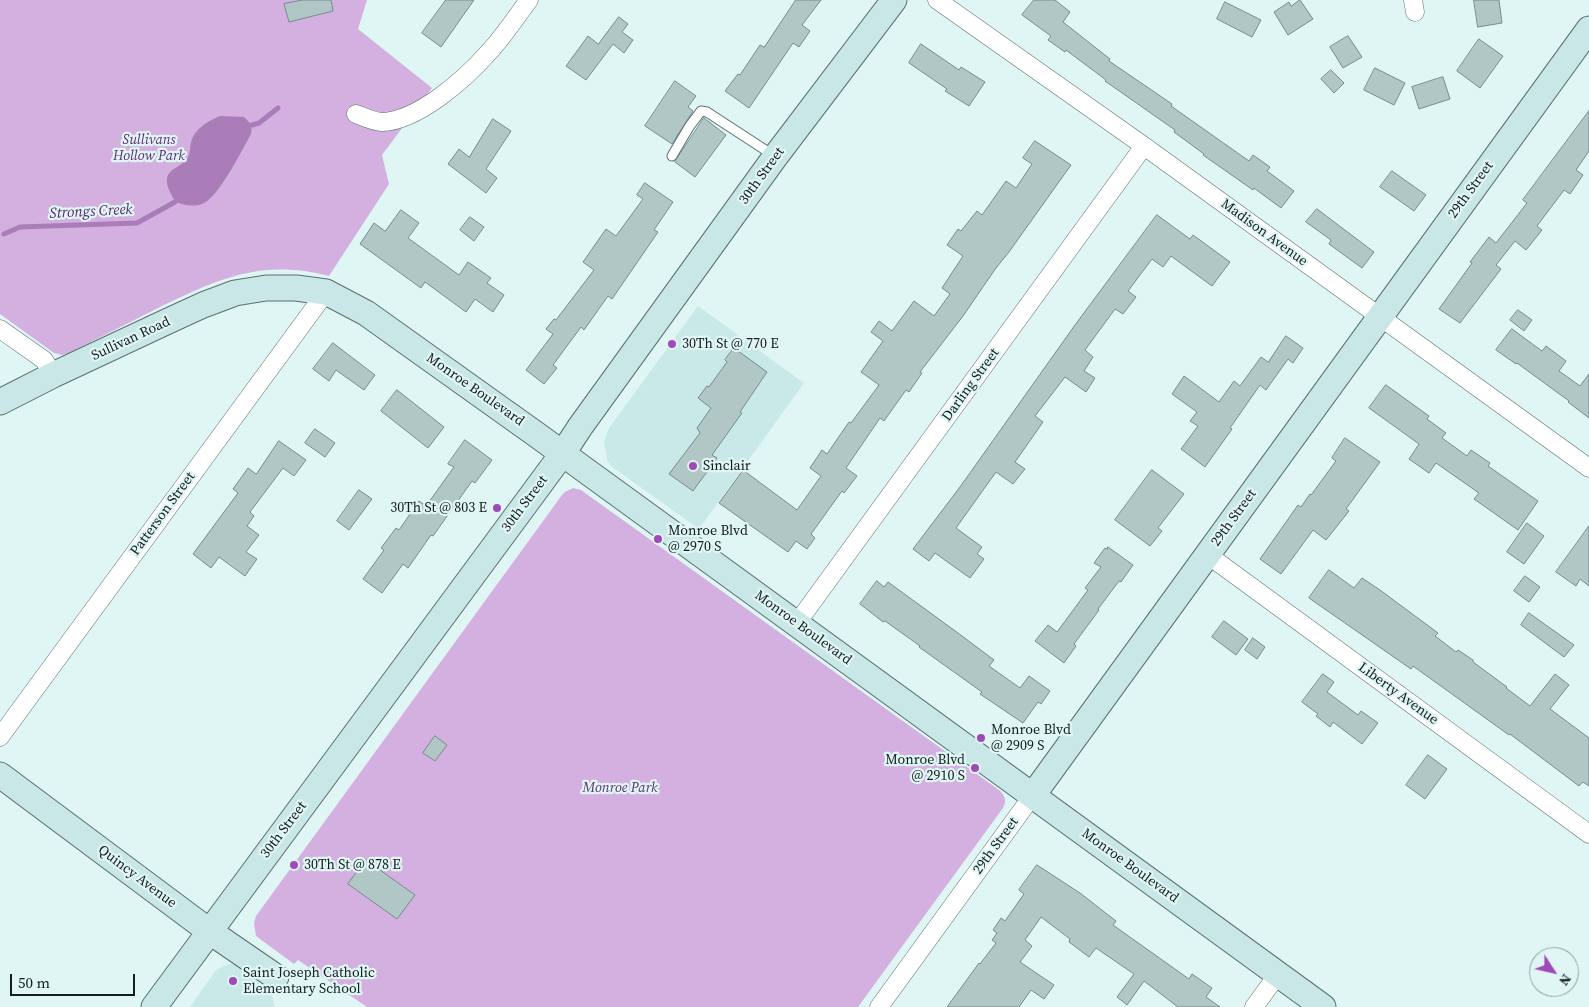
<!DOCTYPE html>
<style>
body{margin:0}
#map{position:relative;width:1589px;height:1007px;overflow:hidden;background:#dff6f5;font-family:"Source Serif 4",serif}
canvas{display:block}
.north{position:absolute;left:1529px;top:947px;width:50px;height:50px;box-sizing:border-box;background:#dff6f5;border:1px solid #8e9f9f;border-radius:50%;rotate:125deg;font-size:14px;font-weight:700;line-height:20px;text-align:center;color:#151d1d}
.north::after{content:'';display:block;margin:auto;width:18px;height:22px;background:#9e4ab8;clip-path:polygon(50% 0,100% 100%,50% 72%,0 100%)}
.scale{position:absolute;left:10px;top:974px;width:125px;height:22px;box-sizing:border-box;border:2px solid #151d1d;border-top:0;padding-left:6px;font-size:15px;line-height:18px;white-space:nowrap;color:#151d1d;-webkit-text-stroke:4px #dff6f5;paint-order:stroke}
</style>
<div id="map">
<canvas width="1589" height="1007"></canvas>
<div class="north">N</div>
<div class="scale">50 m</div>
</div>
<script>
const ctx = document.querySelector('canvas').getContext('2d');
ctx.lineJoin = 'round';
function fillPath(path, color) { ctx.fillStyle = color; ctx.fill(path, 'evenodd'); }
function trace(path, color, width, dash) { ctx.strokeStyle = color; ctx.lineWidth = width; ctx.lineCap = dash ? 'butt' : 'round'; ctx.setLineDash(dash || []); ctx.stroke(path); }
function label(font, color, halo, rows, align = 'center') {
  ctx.font = font + ' "Source Serif 4",serif'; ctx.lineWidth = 4.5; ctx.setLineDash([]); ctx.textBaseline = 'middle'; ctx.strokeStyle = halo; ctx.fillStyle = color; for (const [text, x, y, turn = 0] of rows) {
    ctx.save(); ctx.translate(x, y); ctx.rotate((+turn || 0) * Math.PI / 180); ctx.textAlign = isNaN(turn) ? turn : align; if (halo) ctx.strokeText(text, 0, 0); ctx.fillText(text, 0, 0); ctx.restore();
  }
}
fillPath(new Path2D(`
 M 698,306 L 804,383 L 699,529 L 611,466 L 607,460 L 604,442 L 609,428 Z
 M 231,964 L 237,966 L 271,992 L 275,1007 L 190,1007 L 216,970 L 226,965 Z`), '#c9e9e8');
fillPath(new Path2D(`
 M 0,0 L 367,0 L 358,29 L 432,88 L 382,155 L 389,184 L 329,276 C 260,258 215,280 154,310 C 126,324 97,339 69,353 L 62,355 L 54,353 L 0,314 Z
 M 573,488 L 581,490 L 999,790 C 1005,795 1007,801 1003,808 L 858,1007 L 367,1007 L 298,960 L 294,964 L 256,936 L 254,923 L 256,916 L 562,495 L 565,492 Z`), '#d4b0e0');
fillPath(new Path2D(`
 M 220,116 L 244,117 L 252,125 L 251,134 C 242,150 218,199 202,204 C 192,207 185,205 175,202 C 172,195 166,187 167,179 C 168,168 183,167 188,157 C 190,153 190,147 191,142 C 195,128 208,121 220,116 Z`), '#aa7db9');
trace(new Path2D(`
 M 252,125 L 259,123 L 278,108
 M 4,234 L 20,227 L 137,223 L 175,202`), '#aa7db9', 5);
const building = new Path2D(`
 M 303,0 L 331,0 L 333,11 L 289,22 L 284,4 Z
 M 446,0 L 474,0 L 441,47 L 422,33 Z
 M 796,0 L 821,0 L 802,25 L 810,31 L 799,47 L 793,43 L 749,108 L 725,91 L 738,74 L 740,75 L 760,45 L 764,47 Z
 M 1034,0 L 1055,0 L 1070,12 L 1063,22 L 1110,59 L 1109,61 L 1172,104 L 1171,106 L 1249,161 L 1253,155 L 1270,167 L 1267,171 L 1294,191 L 1281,208 L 1254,188 L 1253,190 L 1203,155 L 1204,154 L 1174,132 L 1175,130 L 1105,81 L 1106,80 L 1066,50 L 1065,52 L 1048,40 L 1051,36 L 1022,15 Z
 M 1300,0 L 1313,19 L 1288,35 L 1274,12 L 1289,2 L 1291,6 Z
 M 1474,0 L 1499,0 L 1502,23 L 1478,27 Z
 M 1225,2 L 1261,20 L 1252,37 L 1217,19 Z
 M 619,17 L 628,24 L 622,32 L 633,40 L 624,53 L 613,44 L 586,80 L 566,66 L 588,36 L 598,44 Z
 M 1348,36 L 1362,57 L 1343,68 L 1330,47 Z
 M 1479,39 L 1503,56 L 1480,88 L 1457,71 Z
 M 921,44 L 959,70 L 961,67 L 985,82 L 969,106 L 945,91 L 947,89 L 909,63 Z
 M 1375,68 L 1405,83 L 1394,105 L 1364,90 Z
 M 1331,70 L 1344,83 L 1334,93 L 1321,79 Z
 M 1443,77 L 1450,99 L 1419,109 L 1412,87 Z
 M 675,81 L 696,96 L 688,107 L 693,111 L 672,144 L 645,126 Z
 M 1589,111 L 1589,151 L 1576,170 L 1583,175 L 1570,194 L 1564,190 L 1537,226 L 1542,230 L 1526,250 L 1515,241 L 1496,265 L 1501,269 L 1460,323 L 1439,309 L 1472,263 L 1470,262 L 1489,237 L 1496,243 L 1527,203 L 1523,200 Z
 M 704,118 L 726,135 L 695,177 L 675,162 Z
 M 493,119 L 511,131 L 486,169 L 497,178 L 486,193 L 448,164 L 459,149 L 469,157 Z
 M 1035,141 L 1071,165 L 1009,252 L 996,268 L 963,316 L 920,372 L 922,373 L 909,392 L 906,390 L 884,421 L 880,418 L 846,468 L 857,476 L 844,493 L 842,491 L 811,534 L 815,538 L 807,549 L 796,541 L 788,552 L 719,503 L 743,470 L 797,510 L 821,476 L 810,468 L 822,450 L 827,454 L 849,422 L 851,423 L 879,385 L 861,372 L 883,341 L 871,332 L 879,321 L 892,331 L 914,301 L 934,316 L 950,294 L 942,288 L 963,256 L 947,245 L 958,229 L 961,231 L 977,211 L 982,215 L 1006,181 L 1016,188 L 1032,164 L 1023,158 Z
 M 1392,171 L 1426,195 L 1414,211 L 1380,187 Z
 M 645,183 L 673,202 L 654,230 L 658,232 L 612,299 L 608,296 L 584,330 L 581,327 L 553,365 L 557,368 L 544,384 L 526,370 L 553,334 L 546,329 L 554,319 L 556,320 L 594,270 L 583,262 L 606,229 L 616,236 L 643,199 L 637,195 Z
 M 1317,209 L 1374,252 L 1362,268 L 1329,244 L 1331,240 L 1306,222 Z
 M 401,210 L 419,223 L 408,238 L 459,275 L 468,262 L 491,278 L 487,283 L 504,295 L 493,312 L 475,299 L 466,312 L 425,282 L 421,288 L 360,244 L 374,223 L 385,231 Z
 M 1157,215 L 1190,239 L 1193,235 L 1230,262 L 1212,286 L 1171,256 L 1163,267 L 1152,259 L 1128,291 L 1136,297 L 1123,314 L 1115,309 L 1085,350 L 1093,357 L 1084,371 L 1095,378 L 1086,392 L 1065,377 L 1035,416 L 1043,422 L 1015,462 L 1025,469 L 1013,484 L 996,472 L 956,528 L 982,547 L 977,554 L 984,559 L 970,578 L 935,553 L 929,561 L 913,549 L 960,487 L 1075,325 Z
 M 470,217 L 484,227 L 474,241 L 460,230 Z
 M 1518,310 L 1532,320 L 1524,331 L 1510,320 Z
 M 1512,329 L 1542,351 L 1546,346 L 1566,361 L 1559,371 L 1580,386 L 1589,374 L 1589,418 L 1568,402 L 1569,401 L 1517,363 L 1516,364 L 1496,350 Z
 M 1286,336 L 1303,348 L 1293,363 L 1288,359 L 1266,390 L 1260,385 L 1230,428 L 1232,429 L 1205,467 L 1181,449 L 1198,426 L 1190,421 L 1197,412 L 1172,394 L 1184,376 L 1219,402 L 1234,381 L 1240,386 L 1261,357 L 1268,362 Z
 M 333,343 L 375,375 L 364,390 L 336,370 L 329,381 L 313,369 Z
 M 734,348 L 767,372 L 740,412 L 742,413 L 712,455 L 717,458 L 693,491 L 669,474 L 700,433 L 697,428 L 711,408 L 698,398 L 707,386 L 709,387 L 727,362 L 725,360 Z
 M 1386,385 L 1429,416 L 1427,419 L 1446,433 L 1442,438 L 1467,456 L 1471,450 L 1490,463 L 1488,466 L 1538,501 L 1518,530 L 1474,499 L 1479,493 L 1436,463 L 1429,473 L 1409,459 L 1419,444 L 1369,408 Z
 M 397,390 L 444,427 L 428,448 L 381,411 Z
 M 315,429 L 335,443 L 325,457 L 305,443 Z
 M 1345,438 L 1380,462 L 1346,509 L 1349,511 L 1326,540 L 1313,530 L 1281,574 L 1260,559 L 1298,505 L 1301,507 L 1310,494 L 1311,495 L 1336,461 L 1332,458 Z
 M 465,440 L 492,460 L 475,483 L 472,481 L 433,536 L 431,535 L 408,568 L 403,564 L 382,593 L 363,579 L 384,550 L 381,548 L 396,528 L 399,530 L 419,501 L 426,506 L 454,467 L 448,464 Z
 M 279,441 L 306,460 L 294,476 L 283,468 L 250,512 L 254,516 L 247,526 L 259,535 L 246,552 L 257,559 L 245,576 L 219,557 L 211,568 L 193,554 L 238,493 L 233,489 L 248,468 L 256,474 Z
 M 1152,470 L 1184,494 L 1158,528 L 1162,531 L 1150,546 L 1115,520 Z
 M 359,490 L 372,499 L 349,530 L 337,521 Z
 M 1527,523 L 1544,536 L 1524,564 L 1507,552 Z
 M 1589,526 L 1589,586 L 1580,579 L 1576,586 L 1556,572 Z
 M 1108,547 L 1133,565 L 1121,582 L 1119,581 L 1098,609 L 1099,610 L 1074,644 L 1076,646 L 1064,663 L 1035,641 L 1048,625 L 1057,632 L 1088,590 L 1085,588 L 1101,567 L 1094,563 L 1105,548 L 1107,549 Z
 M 1329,570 L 1354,588 L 1362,578 L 1380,590 L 1438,633 L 1435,636 L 1456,652 L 1458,650 L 1473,660 L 1473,662 L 1507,687 L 1506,688 L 1530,706 L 1555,674 L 1569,685 L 1550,709 L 1589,738 L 1589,786 L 1583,782 L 1579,786 L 1510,734 L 1509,735 L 1413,666 L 1411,669 L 1309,598 Z
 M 1525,576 L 1540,587 L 1529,602 L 1514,591 Z
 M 877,581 L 884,587 L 888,582 L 958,633 L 994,660 L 989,666 L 1020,688 L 1029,676 L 1050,691 L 1041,704 L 1038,702 L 1023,723 L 980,694 L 982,692 L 919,647 L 920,646 L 885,621 L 883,622 L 860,604 Z
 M 1529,613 L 1574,645 L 1564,657 L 1521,625 Z
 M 1224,621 L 1248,639 L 1236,655 L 1212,637 Z
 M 1253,638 L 1265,647 L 1257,659 L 1245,650 Z
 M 1323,674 L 1334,682 L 1327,692 L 1358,715 L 1361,711 L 1378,723 L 1362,744 L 1333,722 L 1330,727 L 1316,716 L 1318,714 L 1302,702 Z
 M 435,736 L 447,745 L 435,761 L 423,753 Z
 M 1428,755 L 1447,769 L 1425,799 L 1406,785 Z
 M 366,860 L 415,895 L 397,919 L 348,884 Z
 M 1037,865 L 1080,893 L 1116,921 L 1113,925 L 1189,979 L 1192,974 L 1212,988 L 1206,997 L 1220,1007 L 1178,1007 L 1144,981 L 1127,1005 L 1117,997 L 1134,974 L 1096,948 L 1089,957 L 1069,942 L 1070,939 L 1041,917 L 1025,940 L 1032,946 L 1020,962 L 1054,985 L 1044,999 L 1031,990 L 1019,1007 L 947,1007 L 979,963 L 980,964 L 996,943 L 992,940 L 997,933 L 993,930 L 1001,918 L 1005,921 L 1024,894 L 1019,890 Z`);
fillPath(building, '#b1c7c6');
trace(building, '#778b8b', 1);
const lane = new Path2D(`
 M 672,156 L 689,127 L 701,111 L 707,112 L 773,155`);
const street = new Path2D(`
 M 937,0 L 1144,146 L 1589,468
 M 1413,0 L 1415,12
 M 356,114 C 364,117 374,122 382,122 C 418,121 465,79 489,52 C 504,36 516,17 529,0
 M 0,329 L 44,360 L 53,375
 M 1208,555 L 1589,834
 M 797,623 L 1144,146
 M 0,737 L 326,292
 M 879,1007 L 1033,795
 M 1254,1007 L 1278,974`);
const secondary = new Path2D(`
 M 0,402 L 53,375 L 166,322 L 203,305 L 235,293 L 266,288 L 296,288 L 326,292 L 366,313 L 537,435 L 1323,1007
 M 0,775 L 209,931 L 276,977
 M 1033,795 L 1589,29
 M 154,1007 L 563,453 L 580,427 L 775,157 L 894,0`);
trace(lane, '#5b6f6e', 11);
trace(street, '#5b6f6e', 19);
trace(secondary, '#5b6f6e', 27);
trace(lane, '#fff', 9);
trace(street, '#fff', 18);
trace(secondary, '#c8e7e6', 25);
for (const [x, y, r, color] of [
 [672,344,5,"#9e4ab8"],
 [693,466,5,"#9e4ab8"],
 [497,508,5,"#9e4ab8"],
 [658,539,5,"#9e4ab8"],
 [981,738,5,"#9e4ab8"],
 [975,768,5,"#9e4ab8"],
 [294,865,5,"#9e4ab8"],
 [233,981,5,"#9e4ab8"]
]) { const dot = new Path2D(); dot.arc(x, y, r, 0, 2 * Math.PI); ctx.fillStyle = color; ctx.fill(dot); trace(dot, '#dff6f5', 2); }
label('italic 14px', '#632c75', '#dff6f5', [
 ["Sullivans",149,140],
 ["Hollow Park",149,156],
 ["Monroe Park",620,788]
]);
label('14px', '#151d1d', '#dff6f5', [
 ["30th Street",762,176,-54],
 ["29th Street",1471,190,-54],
 ["Madison Avenue",1264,233,36],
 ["Sullivan Road",131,339,-25],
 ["Darling Street",971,385,-54],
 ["Monroe Boulevard",475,390,35],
 ["30th Street",525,504,-53],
 ["Patterson Street",163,514,-54],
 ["29th Street",1234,518,-54],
 ["Monroe Boulevard",803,628,36],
 ["Liberty Avenue",1398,694,36],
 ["30th Street",284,830,-53],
 ["29th Street",996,846,-54],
 ["Monroe Boulevard",1130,866,36],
 ["Quincy Avenue",137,877,37]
]);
label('14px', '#151d1d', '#dff6f5', [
 ["30Th St @ 770 E",682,344],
 ["Sinclair",703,466],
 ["30Th St @ 803 E",487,508,"right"],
 ["Monroe Blvd",668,531],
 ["@ 2970 S",668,547],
 ["Monroe Blvd",991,730],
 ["@ 2909 S",991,746],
 ["Monroe Blvd",965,760,"right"],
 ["@ 2910 S",965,776,"right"],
 ["30Th St @ 878 E",304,865],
 ["Saint Joseph Catholic",243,973],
 ["Elementary School",243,989]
], 'left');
label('italic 15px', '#5a226b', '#dff6f5', [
 ["Strongs Creek",91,212,-3]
]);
</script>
